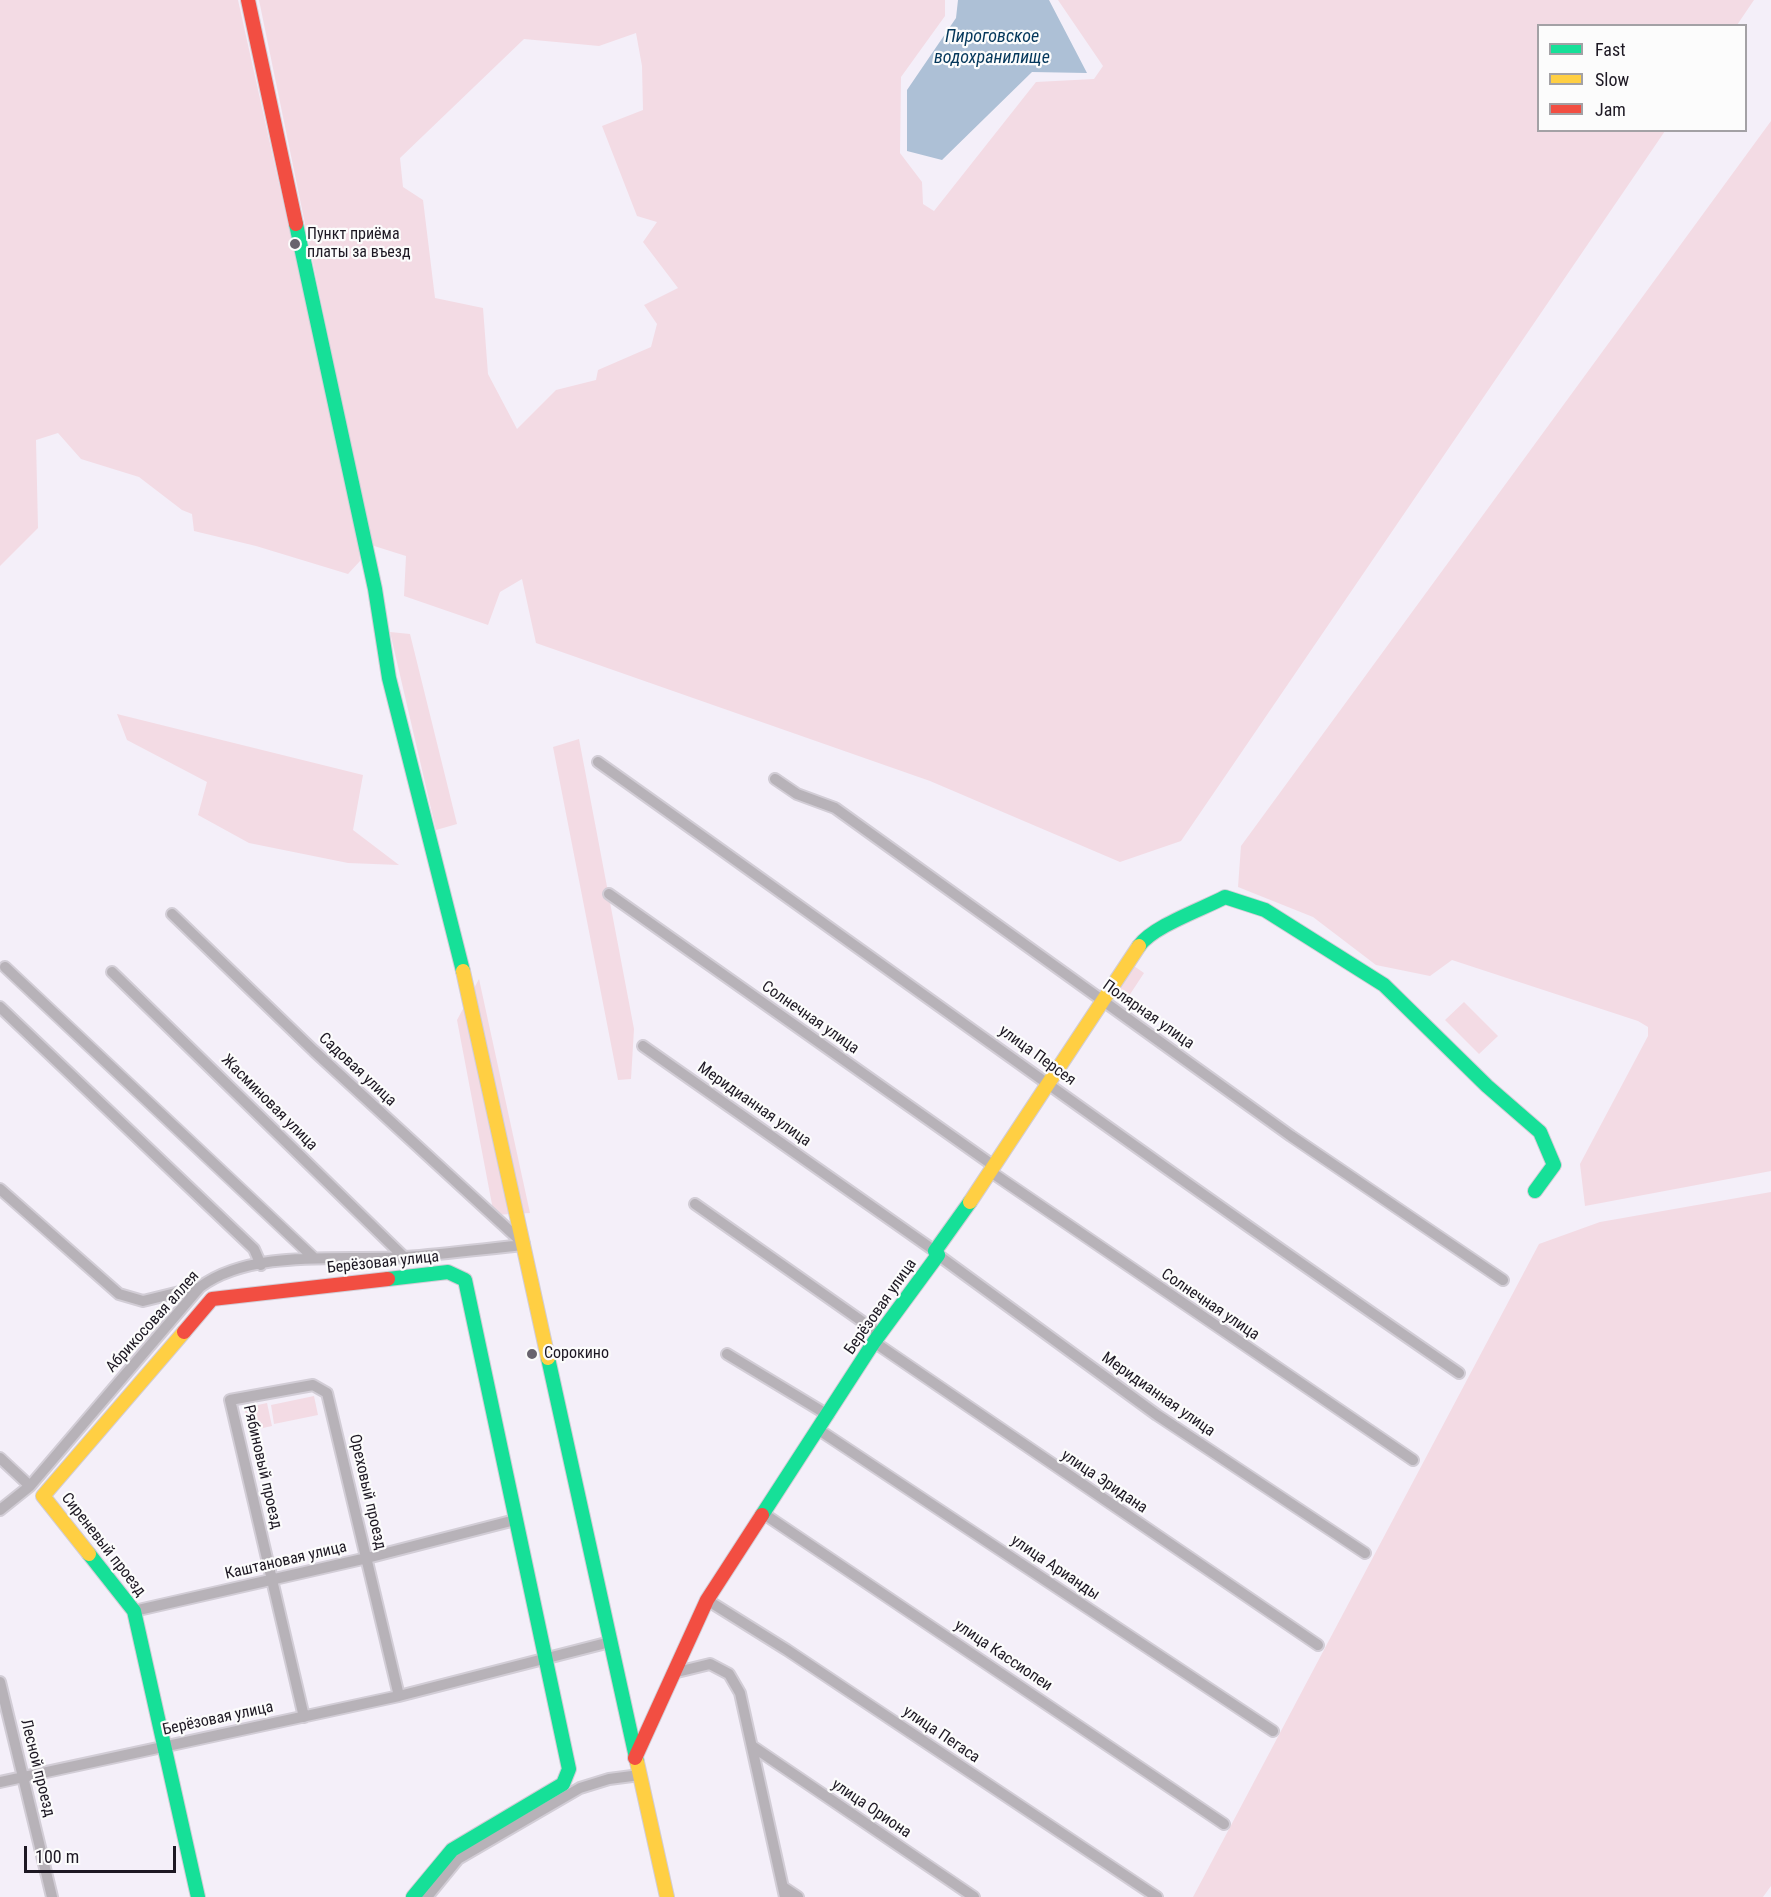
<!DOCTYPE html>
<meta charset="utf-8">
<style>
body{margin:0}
#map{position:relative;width:1771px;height:1897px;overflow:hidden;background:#f4eff9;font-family:"Roboto Condensed",sans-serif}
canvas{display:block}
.legend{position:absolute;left:1537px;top:24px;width:210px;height:108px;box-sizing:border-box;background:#fcfcfc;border:2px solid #a3a1a5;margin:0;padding:8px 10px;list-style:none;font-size:18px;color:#1d1823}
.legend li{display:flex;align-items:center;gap:12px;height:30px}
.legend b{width:30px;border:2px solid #a3a1a5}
.scale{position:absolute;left:24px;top:1846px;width:152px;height:27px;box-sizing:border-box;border:3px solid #1d1823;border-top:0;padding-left:8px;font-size:18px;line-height:21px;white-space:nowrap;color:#1d1823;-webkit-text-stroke:4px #fcfcfc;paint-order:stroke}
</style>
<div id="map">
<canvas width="1771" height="1897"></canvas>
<ul class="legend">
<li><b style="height:8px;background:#16e098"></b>Fast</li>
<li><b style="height:8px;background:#ffcf43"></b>Slow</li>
<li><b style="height:8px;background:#f24e42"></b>Jam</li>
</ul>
<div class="scale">100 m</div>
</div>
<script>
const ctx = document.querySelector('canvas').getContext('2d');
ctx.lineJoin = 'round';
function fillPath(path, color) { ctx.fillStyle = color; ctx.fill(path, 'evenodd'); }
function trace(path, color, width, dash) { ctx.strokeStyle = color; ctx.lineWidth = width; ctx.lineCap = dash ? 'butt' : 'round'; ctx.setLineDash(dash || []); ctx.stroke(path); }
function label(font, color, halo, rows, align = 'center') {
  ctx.font = font + ' "Roboto Condensed",sans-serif'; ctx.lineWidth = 4.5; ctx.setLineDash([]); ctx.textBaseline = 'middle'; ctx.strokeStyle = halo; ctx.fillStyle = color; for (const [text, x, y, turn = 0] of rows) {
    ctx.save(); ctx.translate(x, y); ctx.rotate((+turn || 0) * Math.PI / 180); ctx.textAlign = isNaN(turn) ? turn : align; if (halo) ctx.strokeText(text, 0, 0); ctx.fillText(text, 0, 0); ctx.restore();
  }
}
fillPath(new Path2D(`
 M 0,0 L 238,0 L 358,538 L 360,561 L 348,574 L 256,546 L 194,531 L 192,514 L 182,510 L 139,477 L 81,459 L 58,433 L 36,440 L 38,528 L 0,566 Z
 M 259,0 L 945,0 L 945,16 L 901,77 L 900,153 L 922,182 L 923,204 L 934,211 L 1036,82 L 1094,79 L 1103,66 L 1058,0 L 1754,0 L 1737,25 L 1538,26 L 1538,130 L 1665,131 L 1181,841 L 1120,862 L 930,781 L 536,643 L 522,579 L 500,592 L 488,625 L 404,596 L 406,556 L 371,545 ZM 636,33 L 642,66 L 643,110 L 602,126 L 637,216 L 657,222 L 643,242 L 678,288 L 644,305 L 657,324 L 651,347 L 598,370 L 596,380 L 556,390 L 517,429 L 488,374 L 483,308 L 435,298 L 423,200 L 403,187 L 400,158 L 524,39 L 599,46 Z
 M 1771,121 L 1771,1171 L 1585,1206 L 1580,1164 L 1648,1036 L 1648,1027 L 1638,1021 L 1452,960 L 1430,976 L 1376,965 L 1313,917 L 1238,887 L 1241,846 Z
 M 390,632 L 410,634 L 457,824 L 436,830 Z
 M 117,714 L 363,775 L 353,830 L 399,865 L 348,863 L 249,843 L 198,815 L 207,782 L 127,740 Z
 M 579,739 L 634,1029 L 631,1079 L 618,1080 L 553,747 Z
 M 1134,966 L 1144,973 L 1125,1002 L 1114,994 Z
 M 479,979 L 530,1213 L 494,1215 L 457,1020 Z
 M 1464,1002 L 1498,1036 L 1479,1054 L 1445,1020 Z
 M 1771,1192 L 1771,1886 L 1763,1897 L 1193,1897 L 1539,1244 L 1600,1222 Z
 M 314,1396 L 318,1415 L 274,1424 L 271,1405 Z
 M 267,1403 L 272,1426 L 249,1431 L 244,1408 Z`), '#f3dbe4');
fillPath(new Path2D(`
 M 958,0 L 1049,0 L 1087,73 L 1032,72 L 942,160 L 907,151 L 907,90 L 956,18 Z`), '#adc0d6');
const street = new Path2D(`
 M 598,762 C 885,966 1169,1174 1459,1373
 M 775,779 L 797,794 L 835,808 L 1291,1136 L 1503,1280
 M 609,894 L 994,1166
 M 172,914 L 314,1051 L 524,1244
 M 5,967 L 313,1257
 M 112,972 L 404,1257
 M 0,1007 L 254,1249 L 261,1265
 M 643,1046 L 935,1251
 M 991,1172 L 1413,1460
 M 0,1189 L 119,1294 L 143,1301 L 200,1287
 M 695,1204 L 880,1334
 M 938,1255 L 1157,1415 L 1365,1553
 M 874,1342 L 1318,1645
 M 727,1354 L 828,1415
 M 819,1430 L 1273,1731
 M 0,1458 L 30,1486
 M 0,1510 L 30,1486 L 200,1287 C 252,1248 344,1261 405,1257 C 445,1254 484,1249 524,1245
 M 764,1514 L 1224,1824
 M 707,1600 L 787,1650 L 1157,1897
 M 134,1611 L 367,1558 L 515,1520
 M 673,1673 L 710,1664 L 729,1674 L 740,1693 L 785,1897
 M 0,1682 L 52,1897
 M 304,1717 L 230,1400 L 313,1385 L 327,1393 L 399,1696
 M 752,1746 L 974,1897
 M 0,1782 L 399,1696 L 610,1642
 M 783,1887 L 798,1897
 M 427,1897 L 458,1859 L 580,1788 L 609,1779 L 640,1775`);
const fast = new Path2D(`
 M 296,224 L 375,589 L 389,678 L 463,971
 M 1139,946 C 1153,926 1203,909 1225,897 L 1265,910 L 1384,985 L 1487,1086 L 1540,1132 L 1554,1165 L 1535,1191
 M 388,1279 L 448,1272 L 465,1280 L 569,1769 L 563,1784 L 452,1850 L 413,1897
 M 548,1358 L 637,1762
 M 762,1515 L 874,1342 L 938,1255 L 935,1251 L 970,1202
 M 89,1554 L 134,1611 L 198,1897`);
const slow = new Path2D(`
 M 463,971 L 548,1358
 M 970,1202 L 1139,946
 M 89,1554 L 43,1496 L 184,1332
 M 637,1762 L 667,1897`);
const jam = new Path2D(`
 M 248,0 L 296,224
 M 184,1332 L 212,1299 L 388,1279
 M 635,1758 L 707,1600 L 762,1515`);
trace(street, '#d2cdd6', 14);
trace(fast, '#d2cdd6', 16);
trace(slow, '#d2cdd6', 16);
trace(jam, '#d2cdd6', 16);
trace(street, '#b7b2b8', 10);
trace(fast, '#16e098', 14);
trace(slow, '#ffcf43', 14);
trace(jam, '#f24e42', 14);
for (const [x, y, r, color] of [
 [295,244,6,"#68636e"],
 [532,1354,6,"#68636e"]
]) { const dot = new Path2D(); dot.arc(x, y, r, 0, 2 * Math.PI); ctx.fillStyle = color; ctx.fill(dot); trace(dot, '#fcfcfc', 2); }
label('16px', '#1d1823', '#fcfcfc', [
 ["Пункт приёма",307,235],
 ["платы за въезд",307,253],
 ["Сорокино",544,1354]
], 'left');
label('16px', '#1d1823', '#fcfcfc', [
 ["Полярная улица",1148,1015,35],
 ["Солнечная улица",810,1018,35],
 ["улица Персея",1037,1056,36],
 ["Садовая улица",357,1070,43],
 ["Жасминовая улица",269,1103,45],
 ["Меридианная улица",754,1105,35],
 ["Берёзовая улица",383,1263,-6],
 ["Солнечная улица",1210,1305,34],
 ["Берёзовая улица",881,1307,-55],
 ["Абрикосовая аллея",153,1322,-48],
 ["Меридианная улица",1158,1395,35],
 ["Рябиновый проезд",262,1467,77],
 ["улица Эридана",1104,1482,34],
 ["Ореховый проезд",367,1492,77],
 ["Сиреневый проезд",103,1545,52],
 ["Каштановая улица",286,1561,-13],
 ["улица Арианды",1055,1568,34],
 ["улица Кассиопеи",1003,1656,34],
 ["Берёзовая улица",218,1719,-12],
 ["улица Пегаса",941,1735,34],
 ["Лесной проезд",37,1768,76],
 ["улица Ориона",871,1809,34]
]);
label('italic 18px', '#04375b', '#fcfcfc', [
 ["Пироговское",992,37],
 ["водохранилище",992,58]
]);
</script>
